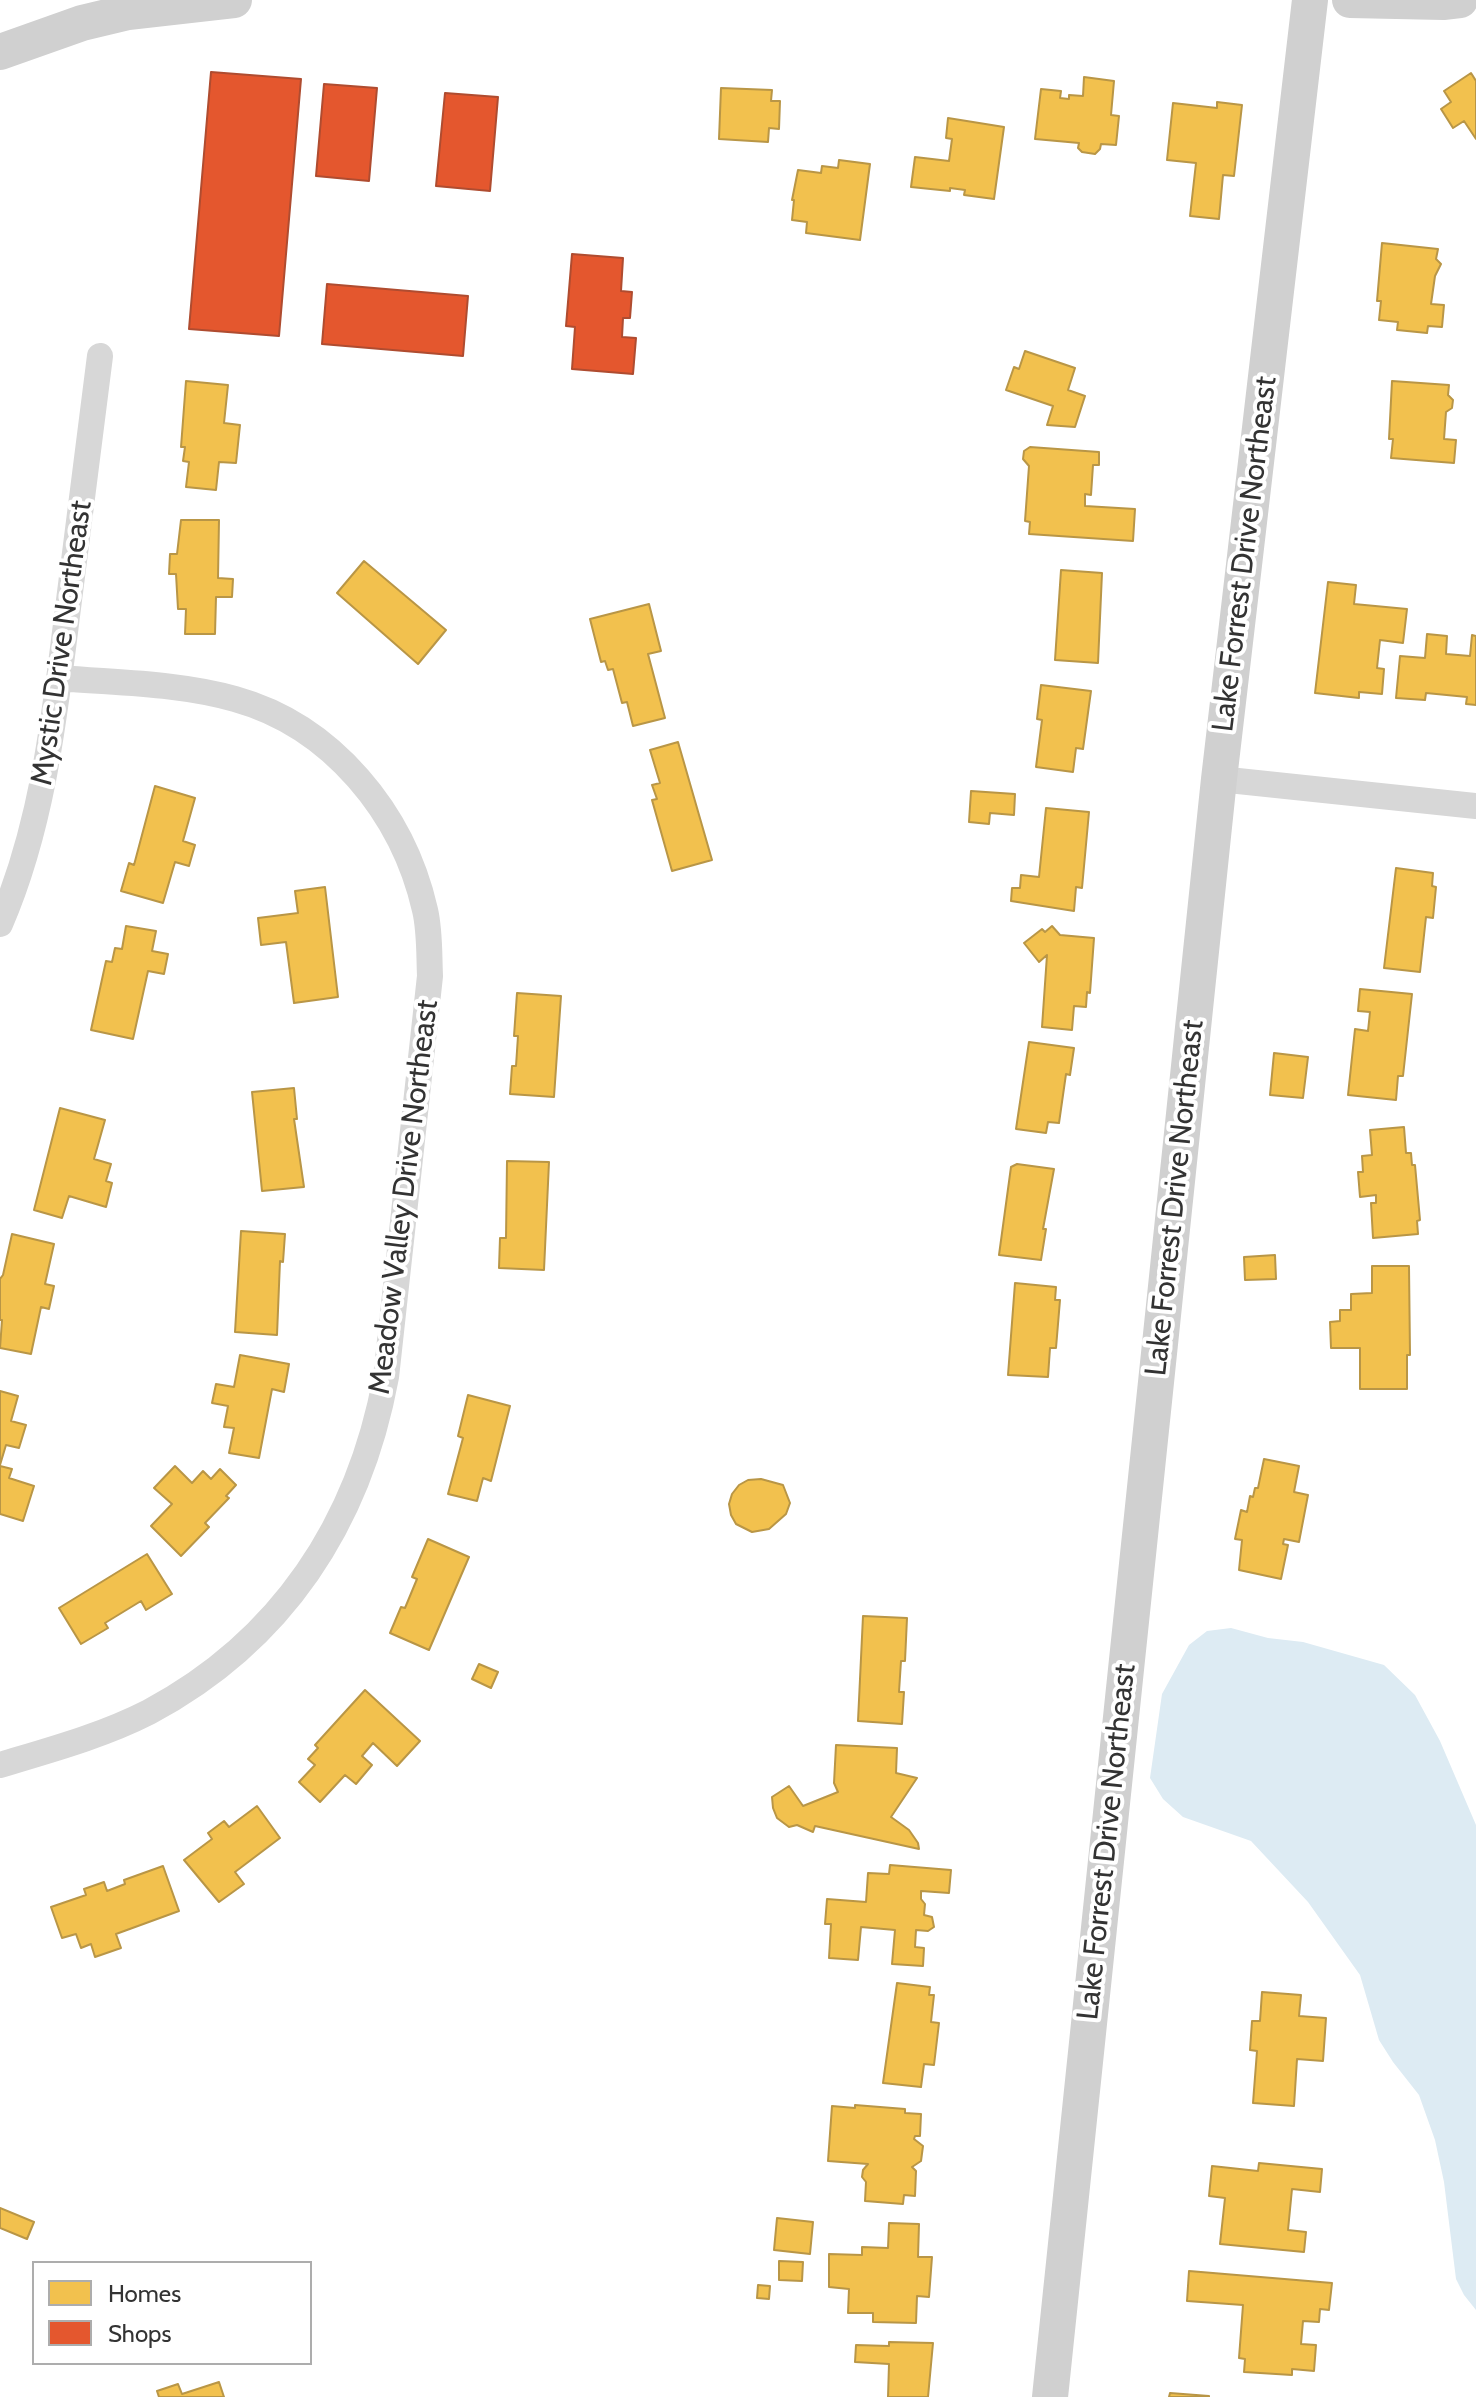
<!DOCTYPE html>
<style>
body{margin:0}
#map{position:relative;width:1476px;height:2397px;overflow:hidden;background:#fff;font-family:Cabin,sans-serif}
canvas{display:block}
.legend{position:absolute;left:32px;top:2261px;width:280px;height:104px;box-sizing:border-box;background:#fff;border:2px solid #adadad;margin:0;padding:10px 14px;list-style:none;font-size:24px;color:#333}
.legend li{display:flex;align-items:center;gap:16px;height:40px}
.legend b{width:40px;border:2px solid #adadad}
</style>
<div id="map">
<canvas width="1476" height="2397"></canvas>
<ul class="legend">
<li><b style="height:22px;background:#f2c14e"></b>Homes</li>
<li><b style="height:22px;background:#e4572e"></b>Shops</li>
</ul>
</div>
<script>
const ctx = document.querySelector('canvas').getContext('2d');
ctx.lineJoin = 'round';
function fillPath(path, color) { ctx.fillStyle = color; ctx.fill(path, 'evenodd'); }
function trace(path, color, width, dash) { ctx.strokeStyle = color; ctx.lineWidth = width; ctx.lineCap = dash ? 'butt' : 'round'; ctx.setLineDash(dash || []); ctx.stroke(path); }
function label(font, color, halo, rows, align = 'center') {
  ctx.font = font + ' Cabin,sans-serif'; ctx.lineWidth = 8; ctx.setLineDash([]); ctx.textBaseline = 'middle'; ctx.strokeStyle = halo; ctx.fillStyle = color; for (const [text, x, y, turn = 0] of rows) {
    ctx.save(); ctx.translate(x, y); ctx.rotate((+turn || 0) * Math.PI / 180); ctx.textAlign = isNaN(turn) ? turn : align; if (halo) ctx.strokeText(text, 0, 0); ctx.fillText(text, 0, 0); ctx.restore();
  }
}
fillPath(new Path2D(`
 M 1231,1628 L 1268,1638 L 1303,1642 L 1384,1665 L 1415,1695 L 1440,1741 L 1476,1825 L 1476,2310 L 1464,2295 L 1456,2279 L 1444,2182 L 1435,2140 L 1419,2095 L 1393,2062 L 1379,2040 L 1360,1975 L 1308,1902 L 1251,1841 L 1183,1817 L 1163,1799 L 1150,1778 L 1162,1694 L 1189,1645 L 1207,1631 Z`), '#ddebf3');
const homes = new Path2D(`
 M 1471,73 L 1476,81 L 1476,139 L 1464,121 L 1453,128 L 1441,109 L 1451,102 L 1444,91 Z
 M 1084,77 L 1114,81 L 1111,115 L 1119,116 L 1116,145 L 1101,144 L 1100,149 L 1095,154 L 1082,152 L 1078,148 L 1079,143 L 1035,139 L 1041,89 L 1061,91 L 1060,98 L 1069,99 L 1069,95 L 1083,96 Z
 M 721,88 L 772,90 L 771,101 L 780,101 L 779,129 L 769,128 L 768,142 L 719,139 Z
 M 1217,102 L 1242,105 L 1234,176 L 1223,175 L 1219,219 L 1190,216 L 1196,163 L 1167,160 L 1173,103 L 1217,108 Z
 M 948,118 L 1004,127 L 994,199 L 964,195 L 965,190 L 950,188 L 950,191 L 911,187 L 915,157 L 949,161 L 952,139 L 946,138 Z
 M 839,160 L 870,164 L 860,240 L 806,233 L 807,222 L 792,220 L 794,200 L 792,200 L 798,170 L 821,173 L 822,166 L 838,168 Z
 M 1382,243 L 1438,249 L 1436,259 L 1441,264 L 1435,276 L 1431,304 L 1444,305 L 1442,327 L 1428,326 L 1427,333 L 1397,330 L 1398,322 L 1379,320 L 1381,301 L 1377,301 Z
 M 1025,351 L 1075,368 L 1068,390 L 1085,396 L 1075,427 L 1047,425 L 1053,406 L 1006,390 L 1014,367 L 1019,369 Z
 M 186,381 L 228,385 L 224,423 L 240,425 L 236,463 L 219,462 L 216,490 L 186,487 L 189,462 L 183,461 L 185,447 L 181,447 Z
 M 1392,381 L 1449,385 L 1448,395 L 1453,400 L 1452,408 L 1446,412 L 1444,439 L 1456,440 L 1454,463 L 1391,458 L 1393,439 L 1389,439 Z
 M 1030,447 L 1099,452 L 1099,465 L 1093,465 L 1091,495 L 1085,494 L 1085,506 L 1135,509 L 1133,541 L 1029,534 L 1030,522 L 1025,521 L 1029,466 L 1023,459 L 1024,451 Z
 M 181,520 L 219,520 L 218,578 L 233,579 L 232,597 L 216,597 L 215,634 L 185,634 L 186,609 L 178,609 L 176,574 L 169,574 L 170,554 L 177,554 Z
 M 364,561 L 446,630 L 418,664 L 337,593 Z
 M 1061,570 L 1102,573 L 1098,663 L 1055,660 Z
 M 1328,582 L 1356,585 L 1354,604 L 1407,609 L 1403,643 L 1380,640 L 1377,668 L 1384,669 L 1382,694 L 1359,692 L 1359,698 L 1315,693 Z
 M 649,604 L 661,651 L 648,654 L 665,718 L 633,726 L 627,702 L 622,703 L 613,669 L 608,670 L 605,661 L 601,662 L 590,619 Z
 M 1427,634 L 1447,636 L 1446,654 L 1470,656 L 1472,635 L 1476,636 L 1476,705 L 1466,704 L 1467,697 L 1426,693 L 1425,700 L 1396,698 L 1400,656 L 1425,658 Z
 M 1041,685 L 1091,691 L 1083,749 L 1076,748 L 1073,772 L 1036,767 L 1042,720 L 1037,719 Z
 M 678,742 L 712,860 L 672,871 L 652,800 L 657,799 L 652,785 L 660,783 L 650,750 Z
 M 155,786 L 195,798 L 183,841 L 195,845 L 189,866 L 175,862 L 163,903 L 121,891 L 129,863 L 134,865 Z
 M 971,791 L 1015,794 L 1014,815 L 990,813 L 989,824 L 969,822 Z
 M 1046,808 L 1089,812 L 1082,888 L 1076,887 L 1074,911 L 1011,901 L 1012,888 L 1020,888 L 1021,875 L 1039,877 Z
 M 1396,868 L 1433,873 L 1432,886 L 1436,887 L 1433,918 L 1426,917 L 1420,972 L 1384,968 Z
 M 325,887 L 338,997 L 294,1003 L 286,942 L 261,945 L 258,918 L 298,913 L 295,891 Z
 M 126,926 L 156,931 L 152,951 L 168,954 L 164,974 L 148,971 L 133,1039 L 91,1030 L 106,961 L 112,962 L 115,948 L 122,949 Z
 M 1052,926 L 1060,935 L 1094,938 L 1090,993 L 1087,992 L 1086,1007 L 1074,1006 L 1072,1030 L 1042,1027 L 1047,955 L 1039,962 L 1024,943 L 1042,929 L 1045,932 Z
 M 1360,989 L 1412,994 L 1403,1076 L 1398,1076 L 1396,1100 L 1348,1095 L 1355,1029 L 1368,1031 L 1370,1012 L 1358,1011 Z
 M 517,993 L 561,996 L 554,1097 L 510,1094 L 512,1066 L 516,1066 L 518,1036 L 514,1036 Z
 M 1029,1042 L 1074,1048 L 1070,1075 L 1066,1074 L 1059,1123 L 1048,1122 L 1046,1133 L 1016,1129 Z
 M 1274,1053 L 1308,1057 L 1303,1098 L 1270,1095 Z
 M 294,1088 L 297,1119 L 294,1119 L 304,1187 L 262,1191 L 252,1092 Z
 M 60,1108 L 105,1120 L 94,1159 L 111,1164 L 106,1181 L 112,1183 L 106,1207 L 69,1196 L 62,1218 L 34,1210 Z
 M 1404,1127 L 1406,1153 L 1411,1153 L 1412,1165 L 1415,1165 L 1420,1220 L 1417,1221 L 1418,1234 L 1373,1238 L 1371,1203 L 1376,1203 L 1376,1195 L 1360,1197 L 1358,1172 L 1363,1172 L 1362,1156 L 1372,1155 L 1370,1130 Z
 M 507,1161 L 549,1162 L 544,1270 L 499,1268 L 500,1238 L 506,1238 Z
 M 1017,1164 L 1054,1169 L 1043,1229 L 1046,1229 L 1041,1260 L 999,1255 L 1011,1167 Z
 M 241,1231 L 285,1234 L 283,1262 L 280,1261 L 277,1335 L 235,1332 Z
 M 12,1234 L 54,1244 L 45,1284 L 54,1286 L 49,1309 L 41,1307 L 31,1354 L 0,1348 L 2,1320 L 0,1320 L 0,1279 L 3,1275 Z
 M 1275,1255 L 1276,1279 L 1245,1280 L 1244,1257 Z
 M 1372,1266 L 1409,1266 L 1410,1355 L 1407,1355 L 1407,1389 L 1360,1389 L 1360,1348 L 1331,1348 L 1330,1322 L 1340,1321 L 1340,1310 L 1351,1310 L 1351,1294 L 1372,1293 Z
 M 1015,1283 L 1056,1287 L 1055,1300 L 1060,1300 L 1056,1348 L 1050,1348 L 1048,1377 L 1008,1375 Z
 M 240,1355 L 289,1364 L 284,1392 L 272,1389 L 259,1458 L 229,1453 L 234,1428 L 224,1427 L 228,1406 L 212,1403 L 216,1384 L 234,1387 Z
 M 0,1391 L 18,1396 L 11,1421 L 26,1425 L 19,1448 L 6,1445 L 0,1465 Z
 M 468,1395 L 510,1406 L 491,1481 L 483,1478 L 477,1501 L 448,1494 L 463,1438 L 458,1436 Z
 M 1264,1459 L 1299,1466 L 1294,1492 L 1308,1495 L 1299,1542 L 1284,1539 L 1283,1544 L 1288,1545 L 1281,1579 L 1239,1570 L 1242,1540 L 1235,1539 L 1241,1510 L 1247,1512 L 1250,1496 L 1253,1497 L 1255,1488 L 1258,1488 Z
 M 0,1466 L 12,1469 L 9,1478 L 34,1486 L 23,1521 L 0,1514 Z
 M 175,1466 L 192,1483 L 203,1471 L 211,1479 L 220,1469 L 236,1485 L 226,1496 L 229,1498 L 205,1523 L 209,1527 L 181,1556 L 151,1526 L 172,1504 L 154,1488 Z
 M 761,1479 L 783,1485 L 790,1503 L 786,1514 L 769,1529 L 752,1532 L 736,1524 L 731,1515 L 729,1504 L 732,1494 L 739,1485 L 748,1480 Z
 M 428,1539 L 469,1557 L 429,1650 L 390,1633 L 401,1607 L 405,1608 L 417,1579 L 412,1577 Z
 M 147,1554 L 172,1594 L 146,1610 L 141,1601 L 105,1623 L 108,1628 L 81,1644 L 59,1608 Z
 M 863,1616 L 907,1618 L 905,1661 L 901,1661 L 899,1692 L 904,1692 L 902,1724 L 858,1721 Z
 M 479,1664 L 498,1672 L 491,1688 L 472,1679 Z
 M 365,1690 L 420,1741 L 397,1766 L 373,1743 L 362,1756 L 372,1765 L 356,1784 L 345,1775 L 320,1802 L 299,1782 L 315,1765 L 308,1759 L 318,1748 L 315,1745 Z
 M 836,1745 L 897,1748 L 896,1773 L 917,1778 L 891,1817 L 909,1830 L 918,1843 L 919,1849 L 815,1826 L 813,1832 L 797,1825 L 789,1827 L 777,1818 L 773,1808 L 772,1797 L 789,1786 L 803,1806 L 838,1792 L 834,1783 Z
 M 257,1806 L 280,1838 L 235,1872 L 244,1884 L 219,1902 L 184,1860 L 212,1839 L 208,1833 L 224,1821 L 229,1827 Z
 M 890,1865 L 951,1870 L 949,1893 L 921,1891 L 921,1899 L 925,1904 L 924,1915 L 932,1917 L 934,1927 L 928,1931 L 916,1930 L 915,1947 L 924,1948 L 923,1966 L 892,1964 L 895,1930 L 861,1927 L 858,1960 L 829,1958 L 831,1924 L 825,1924 L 827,1899 L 866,1902 L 868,1873 L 889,1874 Z
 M 163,1866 L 179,1911 L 116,1934 L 121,1948 L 95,1957 L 91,1944 L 81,1948 L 76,1934 L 62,1938 L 51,1907 L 86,1895 L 84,1889 L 104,1882 L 107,1891 L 125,1884 L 124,1880 Z
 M 897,1983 L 930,1987 L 929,1995 L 934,1995 L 931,2022 L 939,2023 L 934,2065 L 924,2064 L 921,2087 L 883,2083 Z
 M 1262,1992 L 1301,1995 L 1299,2016 L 1326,2018 L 1323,2061 L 1297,2059 L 1294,2106 L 1253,2103 L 1257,2051 L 1250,2050 L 1252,2021 L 1260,2021 Z
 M 855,2105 L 905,2109 L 905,2113 L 921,2114 L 920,2136 L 915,2136 L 914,2139 L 923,2146 L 921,2161 L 912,2167 L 916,2171 L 915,2196 L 904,2195 L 903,2204 L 865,2201 L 866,2182 L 862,2177 L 863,2170 L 868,2164 L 828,2161 L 832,2106 L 855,2108 Z
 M 1259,2163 L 1322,2169 L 1320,2192 L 1292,2189 L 1288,2230 L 1306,2232 L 1304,2252 L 1220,2244 L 1225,2198 L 1209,2196 L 1212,2166 L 1258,2171 Z
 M 0,2208 L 34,2222 L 27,2239 L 0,2228 Z
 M 777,2218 L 813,2222 L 810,2254 L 774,2250 Z
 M 889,2223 L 919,2224 L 918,2257 L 932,2257 L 929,2297 L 917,2296 L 916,2323 L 873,2322 L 873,2313 L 848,2313 L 849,2289 L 829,2287 L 829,2254 L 862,2255 L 862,2247 L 888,2248 Z
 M 779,2261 L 803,2262 L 802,2281 L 779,2280 Z
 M 1189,2271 L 1332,2283 L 1329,2310 L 1320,2309 L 1319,2322 L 1303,2321 L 1301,2344 L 1316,2345 L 1314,2371 L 1292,2369 L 1292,2375 L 1244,2372 L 1245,2359 L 1239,2358 L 1243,2305 L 1187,2301 Z
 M 758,2285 L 770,2286 L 769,2299 L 757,2298 Z
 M 889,2342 L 933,2343 L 928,2397 L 888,2397 L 889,2364 L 855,2362 L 856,2345 L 889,2346 Z
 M 219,2382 L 224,2397 L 159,2397 L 157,2391 L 178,2384 L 182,2394 Z
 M 1170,2393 L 1209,2396 L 1209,2397 L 1169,2397 Z`);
fillPath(homes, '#f2c14e');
trace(homes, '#b99646', 2);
const shops = new Path2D(`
 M 211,72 L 301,79 L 279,336 L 189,329 Z
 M 324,84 L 377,88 L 369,181 L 316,176 Z
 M 445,93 L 498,97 L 490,191 L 436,186 Z
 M 572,254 L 623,258 L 621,291 L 632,292 L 630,318 L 623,318 L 622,337 L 636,338 L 633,374 L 572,369 L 575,327 L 566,326 Z
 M 327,284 L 468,296 L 463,356 L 322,344 Z`);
fillPath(shops, '#e4572e');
trace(shops, '#af4c30', 2);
trace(new Path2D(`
 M 1219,779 L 1476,806
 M 0,924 C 42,827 54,721 67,616 C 78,530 89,443 100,356
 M 0,1765 C 50,1750 102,1736 149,1712 C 282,1641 359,1523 386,1377 L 430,976 C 429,954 430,931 425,910 C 403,813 332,726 235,699 C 179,683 117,683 60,678`), '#d7d7d7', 26);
trace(new Path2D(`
 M 1350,0 L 1443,2 L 1460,0
 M 0,52 L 82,23 L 128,12 L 234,0
 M 1050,2397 L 1219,779 L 1310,0`), '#d0d0d0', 36);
label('30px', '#333', '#fff', [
 ["Lake Forrest Drive Northeast",1245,554,-83],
 ["Mystic Drive Northeast",62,643,-82],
 ["Meadow Valley Drive Northeast",404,1197,-83],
 ["Lake Forrest Drive Northeast",1175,1198,-84],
 ["Lake Forrest Drive Northeast",1107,1842,-84]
]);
</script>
